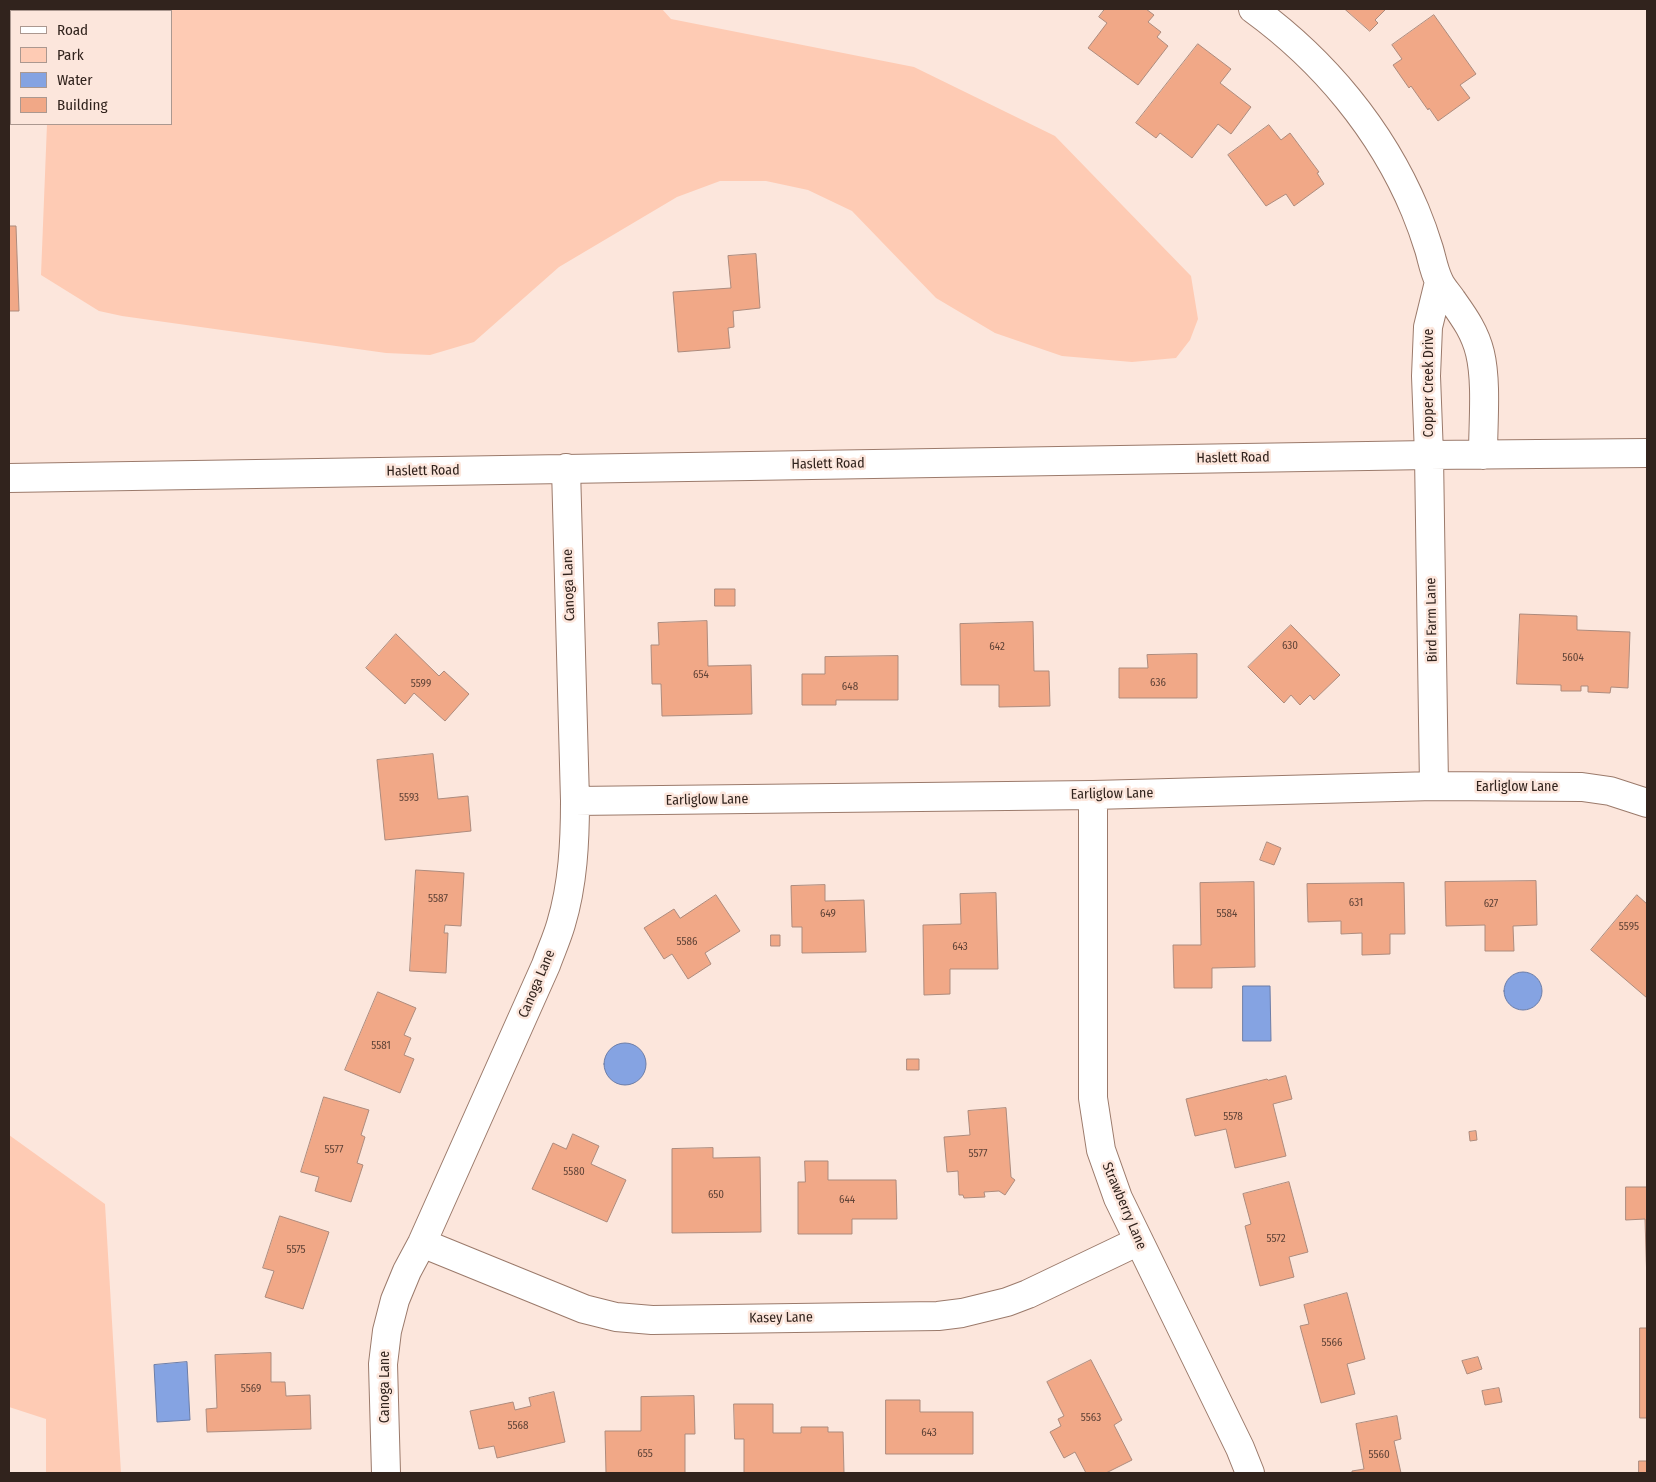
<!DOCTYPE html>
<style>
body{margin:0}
#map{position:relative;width:1656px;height:1482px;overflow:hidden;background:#fce6dc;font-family:"Fira Sans Condensed",sans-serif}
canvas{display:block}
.frame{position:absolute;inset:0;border:10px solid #31231d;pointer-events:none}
.legend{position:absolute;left:10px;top:10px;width:162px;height:115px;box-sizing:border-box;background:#fce6dc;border:1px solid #ab9890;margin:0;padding:6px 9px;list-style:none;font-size:15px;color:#31231d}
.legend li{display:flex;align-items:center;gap:10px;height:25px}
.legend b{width:25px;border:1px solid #ab9890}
</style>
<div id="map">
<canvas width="1656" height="1482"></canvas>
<div class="frame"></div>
<ul class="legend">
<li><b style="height:6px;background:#fff"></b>Road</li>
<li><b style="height:14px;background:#fecbb4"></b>Park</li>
<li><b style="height:14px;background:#85a3e2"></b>Water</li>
<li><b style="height:14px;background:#f1a887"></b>Building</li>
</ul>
</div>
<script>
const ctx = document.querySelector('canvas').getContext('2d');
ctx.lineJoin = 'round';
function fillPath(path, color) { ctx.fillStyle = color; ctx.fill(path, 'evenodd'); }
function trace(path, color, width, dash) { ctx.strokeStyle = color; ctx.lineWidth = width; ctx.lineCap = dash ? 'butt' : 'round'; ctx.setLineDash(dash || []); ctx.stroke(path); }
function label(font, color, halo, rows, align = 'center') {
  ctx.font = font + ' "Fira Sans Condensed",sans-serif'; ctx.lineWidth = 5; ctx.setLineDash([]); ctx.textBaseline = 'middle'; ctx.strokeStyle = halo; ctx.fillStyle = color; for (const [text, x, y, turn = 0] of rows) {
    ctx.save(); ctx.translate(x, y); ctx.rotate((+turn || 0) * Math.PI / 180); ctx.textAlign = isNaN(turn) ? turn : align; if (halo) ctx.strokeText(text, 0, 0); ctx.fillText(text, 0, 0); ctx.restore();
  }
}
fillPath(new Path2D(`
 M 52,9 L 662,9 L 671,19 L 914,67 L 1055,136 L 1191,276 L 1198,319 L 1190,340 L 1176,358 L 1132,362 L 1062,356 L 995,333 L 936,298 L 852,211 L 808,190 L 766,181 L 720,181 L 677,197 L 559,267 L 474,342 L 430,355 L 386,353 L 122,316 L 99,311 L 41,275 L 47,124 L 171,124 L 171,11 L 52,11 Z
 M 9,1135 L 105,1204 L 121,1473 L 46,1473 L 46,1419 L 9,1407 Z`), '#fecbb4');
const water = new Path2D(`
 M1504 991a19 19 0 1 1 38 0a19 19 0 1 1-38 0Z
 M 1243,986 L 1270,986 L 1271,1041 L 1243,1041 Z
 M604 1064a21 21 0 1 1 42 0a21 21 0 1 1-42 0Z
 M 187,1362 L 190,1420 L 157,1422 L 154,1365 Z`);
fillPath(water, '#85a3e2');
trace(water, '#6c7da7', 1);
const building = new Path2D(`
 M 1105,9 L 1146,9 L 1154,15 L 1148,22 L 1161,32 L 1157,37 L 1168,46 L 1138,85 L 1088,48 L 1107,23 L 1099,17 Z
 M 1345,9 L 1386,9 L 1375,20 L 1378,23 L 1370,31 Z
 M 1434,15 L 1476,74 L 1460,85 L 1470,98 L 1438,121 L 1429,108 L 1428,110 L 1411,86 L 1409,88 L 1393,65 L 1402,59 L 1392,45 Z
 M 1198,44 L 1231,69 L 1220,83 L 1251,107 L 1231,134 L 1218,124 L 1192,158 L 1160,133 L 1156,138 L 1136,123 Z
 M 1269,125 L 1281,140 L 1290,133 L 1319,172 L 1317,173 L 1324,184 L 1294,206 L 1286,194 L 1266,206 L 1228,155 Z
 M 9,226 L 16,226 L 19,311 L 9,311 Z
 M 756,254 L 760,308 L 733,311 L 734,327 L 728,328 L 730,348 L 678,352 L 673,292 L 731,288 L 728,256 Z
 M 715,589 L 735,589 L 735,606 L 715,606 Z
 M 1520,614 L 1577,616 L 1577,630 L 1630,632 L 1628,688 L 1611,687 L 1610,693 L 1588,692 L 1588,686 L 1581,686 L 1581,691 L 1561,691 L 1561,685 L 1517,684 Z
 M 707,621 L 708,666 L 751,665 L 752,714 L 662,716 L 661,684 L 652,684 L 651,645 L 659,645 L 658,623 Z
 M 1033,622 L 1034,671 L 1049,671 L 1050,706 L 999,707 L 999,685 L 961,685 L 960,624 Z
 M 1291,625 L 1340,675 L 1314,700 L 1310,695 L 1300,705 L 1291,695 L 1284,703 L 1248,667 Z
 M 396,634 L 439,676 L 444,671 L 469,694 L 445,721 L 414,693 L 405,704 L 366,668 Z
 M 1197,654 L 1197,698 L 1119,698 L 1119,668 L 1148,668 L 1147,655 Z
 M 898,656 L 898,700 L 836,700 L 836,705 L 802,705 L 802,674 L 825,674 L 825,657 Z
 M 433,754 L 438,799 L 468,796 L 471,831 L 385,840 L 377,760 Z
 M 1267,842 L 1281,848 L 1274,865 L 1260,860 Z
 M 416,870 L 464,873 L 461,926 L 445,925 L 444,933 L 448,933 L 446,973 L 410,971 Z
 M 1536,881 L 1537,925 L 1513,926 L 1514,951 L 1485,951 L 1485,925 L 1446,926 L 1445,882 Z
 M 1254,882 L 1255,967 L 1212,968 L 1212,988 L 1174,988 L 1173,945 L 1201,945 L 1200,883 Z
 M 1404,883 L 1405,934 L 1390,934 L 1390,954 L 1362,955 L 1362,933 L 1341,934 L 1341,921 L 1308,922 L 1307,884 Z
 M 825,885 L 825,901 L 864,900 L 866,952 L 802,953 L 802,927 L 792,927 L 791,886 Z
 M 996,893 L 998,969 L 950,969 L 950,994 L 924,995 L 923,925 L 961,924 L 960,894 Z
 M 716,895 L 740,931 L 705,953 L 711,964 L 688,979 L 672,954 L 664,959 L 644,928 L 674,909 L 680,918 Z
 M 1637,895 L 1647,904 L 1647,998 L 1591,950 Z
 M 771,935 L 780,935 L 780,946 L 771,946 Z
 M 378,992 L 416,1008 L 404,1035 L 411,1038 L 404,1055 L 414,1059 L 400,1093 L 345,1070 Z
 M 907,1059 L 919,1059 L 919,1070 L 907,1070 Z
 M 1286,1076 L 1292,1099 L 1273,1104 L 1286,1156 L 1235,1168 L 1226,1129 L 1195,1136 L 1186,1099 L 1267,1079 L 1268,1080 Z
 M 324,1097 L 369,1110 L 361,1135 L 365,1137 L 357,1163 L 363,1165 L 351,1202 L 315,1191 L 319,1177 L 301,1172 Z
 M 1006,1108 L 1011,1177 L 1015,1180 L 1005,1195 L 999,1191 L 984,1192 L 985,1197 L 964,1198 L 963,1195 L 959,1195 L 958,1171 L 947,1172 L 944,1137 L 970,1135 L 968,1111 Z
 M 1476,1131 L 1477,1140 L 1470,1141 L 1469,1132 Z
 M 573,1134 L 599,1146 L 591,1164 L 626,1180 L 607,1222 L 532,1189 L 553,1143 L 566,1149 Z
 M 713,1148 L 713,1158 L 760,1157 L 761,1232 L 672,1233 L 672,1149 Z
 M 805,1161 L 828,1161 L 828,1180 L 896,1180 L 897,1219 L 852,1219 L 852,1234 L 798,1234 L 798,1182 L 805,1182 Z
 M 1289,1182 L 1308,1252 L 1289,1257 L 1294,1277 L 1260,1286 L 1245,1226 L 1251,1224 L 1243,1194 Z
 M 1626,1187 L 1647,1187 L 1647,1284 L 1645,1219 L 1626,1220 Z
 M 280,1216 L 329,1232 L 303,1309 L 265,1297 L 274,1271 L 263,1268 Z
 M 1347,1293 L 1365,1359 L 1347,1364 L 1355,1394 L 1321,1403 L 1300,1326 L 1309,1324 L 1304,1305 Z
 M 1640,1328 L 1647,1328 L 1647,1418 L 1640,1418 Z
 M 271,1353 L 271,1382 L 285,1382 L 286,1396 L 310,1395 L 311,1429 L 207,1432 L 206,1409 L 217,1408 L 215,1355 Z
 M 1478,1357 L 1482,1369 L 1467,1374 L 1462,1361 Z
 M 1091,1360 L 1122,1420 L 1114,1425 L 1132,1460 L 1106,1473 L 1086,1473 L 1075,1452 L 1064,1458 L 1050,1432 L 1061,1426 L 1058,1419 L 1064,1416 L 1047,1382 Z
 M 1499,1388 L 1502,1402 L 1485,1405 L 1482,1391 Z
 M 554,1392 L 565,1442 L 497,1458 L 494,1446 L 479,1449 L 470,1411 L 513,1402 L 515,1410 L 531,1406 L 529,1398 Z
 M 694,1396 L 695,1434 L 685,1434 L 685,1473 L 606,1473 L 605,1431 L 641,1431 L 641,1397 Z
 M 886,1400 L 920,1400 L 920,1412 L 973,1412 L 973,1454 L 886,1454 Z
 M 734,1404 L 773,1404 L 773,1433 L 801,1433 L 801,1427 L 828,1427 L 828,1432 L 843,1432 L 844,1473 L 744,1473 L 744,1439 L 735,1439 Z
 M 1397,1416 L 1401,1439 L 1394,1441 L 1401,1473 L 1352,1473 L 1352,1471 L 1364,1469 L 1356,1424 Z
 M 1639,1461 L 1647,1461 L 1647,1473 L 1639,1473 Z`);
fillPath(building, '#f1a887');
trace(building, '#ad8b7d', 1);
const minor = new Path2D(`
 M 1253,9 C 1323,60 1381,129 1415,210 C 1420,222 1425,236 1429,249 C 1432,259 1434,271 1439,281 C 1442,288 1448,294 1452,300 C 1464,317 1475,332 1480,353 C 1487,382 1483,424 1483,455
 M 9,478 L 1429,455 L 1647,453
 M 1434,786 L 1429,455 L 1426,376 L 1428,327 L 1439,282
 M 1093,795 L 1093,1098 L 1101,1150 L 1118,1198 L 1240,1448 L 1250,1473
 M 575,801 L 1093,795 L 1434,786 L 1582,787 L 1610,791 L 1647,803
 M 422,1243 L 584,1309 L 616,1317 L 652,1320 L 938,1316 L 962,1313 L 1007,1302 L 1028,1294 L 1139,1241
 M 386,1473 L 383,1364 L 387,1331 L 395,1300 L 407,1271 L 422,1243 L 546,965 C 551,951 557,938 561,924 C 573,884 575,842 575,801 L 566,468`);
trace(minor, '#9b7a6b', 30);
trace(minor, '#fff', 28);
label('11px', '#614438', null, [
 ["630",1290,646],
 ["642",997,647],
 ["5604",1573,658],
 ["654",701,675],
 ["636",1158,683],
 ["5599",421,684],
 ["648",850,687],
 ["5593",409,798],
 ["5587",438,899],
 ["631",1356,903],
 ["627",1491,904],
 ["649",828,914],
 ["5584",1227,914],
 ["5595",1629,927],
 ["5586",687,942],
 ["643",960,947],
 ["5581",381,1046],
 ["5578",1233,1117],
 ["5577",334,1150],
 ["5577",978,1154],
 ["5580",574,1172],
 ["650",716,1195],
 ["644",847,1200],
 ["5572",1276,1239],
 ["5575",296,1250],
 ["5566",1332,1343],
 ["5569",251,1389],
 ["5563",1091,1418],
 ["5568",518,1426],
 ["643",929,1433],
 ["655",645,1454],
 ["5560",1379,1455]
]);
label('14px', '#31231d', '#fce6dc', [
 ["Copper Creek Drive",1429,383,-90],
 ["Haslett Road",1233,458,-1],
 ["Haslett Road",828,464,-1],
 ["Haslett Road",423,471,-1],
 ["Canoga Lane",569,585,-92],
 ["Bird Farm Lane",1432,620,-91],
 ["Earliglow Lane",1517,787],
 ["Earliglow Lane",1112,794,-1],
 ["Earliglow Lane",707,800,-1],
 ["Canoga Lane",537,984,-67],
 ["Strawberry Lane",1124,1206,67],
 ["Kasey Lane",781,1318,-1],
 ["Canoga Lane",385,1387,-90]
]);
</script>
